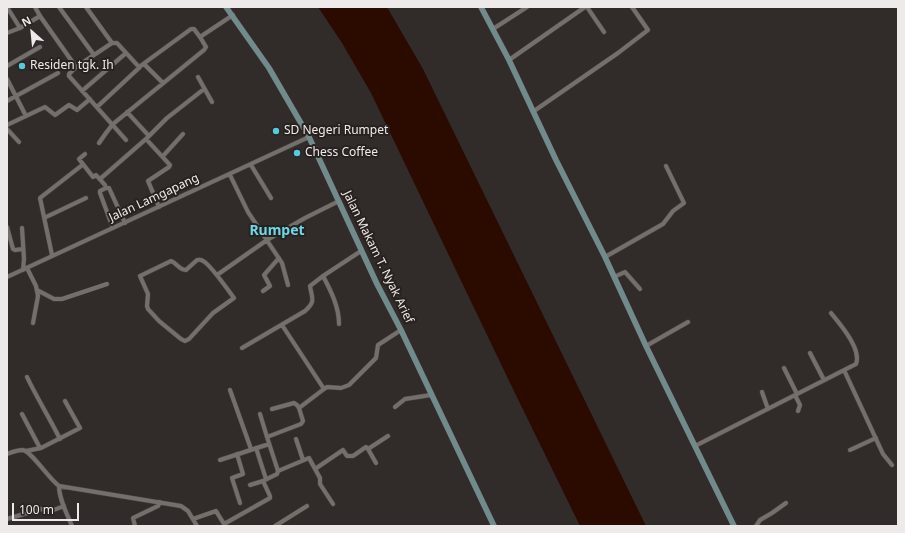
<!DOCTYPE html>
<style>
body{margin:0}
#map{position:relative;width:905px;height:533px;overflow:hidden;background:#312b29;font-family:"Noto Sans",sans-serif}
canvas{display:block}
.frame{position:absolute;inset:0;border:8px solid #eeeae9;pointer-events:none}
.north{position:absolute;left:12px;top:12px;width:40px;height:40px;-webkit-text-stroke:3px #27221f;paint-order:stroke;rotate:333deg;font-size:11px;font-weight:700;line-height:16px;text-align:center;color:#eeeae9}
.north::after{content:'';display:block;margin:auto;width:14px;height:18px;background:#eeeae9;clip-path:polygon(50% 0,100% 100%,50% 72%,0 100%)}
.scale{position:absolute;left:12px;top:503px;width:67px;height:18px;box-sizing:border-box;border:2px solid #eeeae9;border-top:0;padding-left:5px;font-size:12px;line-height:14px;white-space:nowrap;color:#eeeae9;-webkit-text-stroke:3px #27221f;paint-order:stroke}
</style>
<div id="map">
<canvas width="905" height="533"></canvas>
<div class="frame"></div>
<div class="north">N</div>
<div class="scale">100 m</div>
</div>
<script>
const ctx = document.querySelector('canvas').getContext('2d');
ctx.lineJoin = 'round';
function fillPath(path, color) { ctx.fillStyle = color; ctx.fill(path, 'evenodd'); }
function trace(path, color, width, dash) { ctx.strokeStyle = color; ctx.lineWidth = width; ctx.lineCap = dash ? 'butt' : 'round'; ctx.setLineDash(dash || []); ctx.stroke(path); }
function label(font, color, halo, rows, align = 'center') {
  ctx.font = font + ' "Noto Sans",sans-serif'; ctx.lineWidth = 4; ctx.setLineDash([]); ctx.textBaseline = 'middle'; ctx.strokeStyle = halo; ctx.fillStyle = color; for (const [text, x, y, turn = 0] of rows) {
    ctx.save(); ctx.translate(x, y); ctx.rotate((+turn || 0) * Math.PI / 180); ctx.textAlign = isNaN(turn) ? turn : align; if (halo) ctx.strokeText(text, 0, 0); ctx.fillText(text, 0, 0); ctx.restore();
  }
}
fillPath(new Path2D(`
 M 318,7 L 387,7 L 391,14 L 423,69 L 646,526 L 580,526 L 512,387 L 371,93 L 342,43 Z`), '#2b0b00');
const street = new Path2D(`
 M 7,7 L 20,28
 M 35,7 L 40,16
 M 59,7 L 94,55
 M 86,7 L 112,43 L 76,67 L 69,74 L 69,76 L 126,140
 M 587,7 L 604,32
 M 493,29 L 527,7
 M 7,33 L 20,28 L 40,16 L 76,67
 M 112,43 L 117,43 L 139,67 L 191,29 L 194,29 L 200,37
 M 509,60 L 585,7
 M 144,64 L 163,83
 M 7,66 L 40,47
 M 198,77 L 212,102
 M 7,79 L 26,116
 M 82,91 L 126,53
 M 7,101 L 58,73
 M 97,107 L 140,67
 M 534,111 L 618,53 L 648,30 L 632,7
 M 127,112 L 149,136
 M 7,125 L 45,107 L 55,115 L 69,105 L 77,110 L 90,99
 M 7,129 L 19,142
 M 146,139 L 170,165 L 169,167 L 148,181 L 159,207
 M 99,143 L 106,133 L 113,124 L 204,50 L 206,47 L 200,37 L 233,15
 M 85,154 L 79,159 L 93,177 L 96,175 L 105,185
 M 163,156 L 183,134
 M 251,165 L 271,198
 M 230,175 L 248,212 L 282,263 L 288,285
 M 100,179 L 146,139 L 167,118 L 204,89
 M 44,218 L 86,198
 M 7,227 L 13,249 L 15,250 L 23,249
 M 22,228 L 24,259 L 23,270
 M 113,228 L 100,193 L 100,191 L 106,188 L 109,188 L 125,223
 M 52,255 L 40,198 L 81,166
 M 605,257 L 663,224 L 673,211 L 684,203 L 666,166
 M 197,260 C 199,260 201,259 203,261 C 210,264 228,290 234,298 L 213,313 L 189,339 L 185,341 L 181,339 L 159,321 L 148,309 L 147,306 L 148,294 L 140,276 L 171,261 C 177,263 179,270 186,270 Z
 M 27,268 L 36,286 L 38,296 L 33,323
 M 217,275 L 267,240 L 305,218 L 339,201
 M 7,277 L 309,137
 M 614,277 L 625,272 L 640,289
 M 37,290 L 54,299 L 62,299 L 107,284
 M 263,291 L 270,286 L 264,275 L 279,258
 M 339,324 C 339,307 331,291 323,276 L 361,251
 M 282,325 L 324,389 L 327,387 L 341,388 L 349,385 L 376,358 L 378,345 L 401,330
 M 646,346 L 688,322
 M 242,348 L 305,311 C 316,301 312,299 310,286 L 323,276
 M 810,353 L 824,380
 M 784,368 L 797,394
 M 844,370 L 883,454 L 892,465
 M 27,377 C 37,398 49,417 60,439
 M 230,390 L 251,449
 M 762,392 L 768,409
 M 795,395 L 800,405 L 798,411
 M 395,407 L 405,399 L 431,395
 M 272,409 L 294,403 L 297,405 L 299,408
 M 22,414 L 40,448
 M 260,414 L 267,437
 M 296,439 L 303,460
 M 695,446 L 856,364 C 862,349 840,324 831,313
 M 256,448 L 266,479
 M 368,449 L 388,436
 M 850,450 L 876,438
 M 26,451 L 41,448 L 80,428 L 65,401
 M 7,454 C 12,452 17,450 23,450 C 32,452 49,479 59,486 L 181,506 L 188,511 L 197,526
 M 237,454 L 243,474 L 232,478 L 240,503
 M 220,460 L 269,444
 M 315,469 L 343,450 L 347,456 L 353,456 L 366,447 L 368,449 L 376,463
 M 278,471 L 309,458 L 320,478 L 320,484 L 333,504
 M 250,485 L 263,481
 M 59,486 C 59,499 67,514 72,526
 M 7,519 L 41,509 L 51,511 L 64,506
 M 193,519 L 216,511 L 224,524 L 270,498 L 270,496 L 263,481 L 277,474 L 278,471 L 267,437 L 301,424 L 303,421 L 299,408 L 324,389
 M 135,526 L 133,518 L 158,506 L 160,502
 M 275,526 L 307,506
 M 756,526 L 760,520 L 772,513 L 786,503`);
const secondary = new Path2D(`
 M 226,7 L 269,68 L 309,137 L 377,284 L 401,330 L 494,526
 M 481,7 L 509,60 L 556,160 L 605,257 L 646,346 L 734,526`);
trace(street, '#4c4746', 5);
trace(secondary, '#4c4746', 6);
trace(street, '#756f6c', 4);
trace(secondary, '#718b8d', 5.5);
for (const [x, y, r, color] of [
 [22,66,4,"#53cbdb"],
 [276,131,4,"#53cbdb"],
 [297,153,4,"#53cbdb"]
]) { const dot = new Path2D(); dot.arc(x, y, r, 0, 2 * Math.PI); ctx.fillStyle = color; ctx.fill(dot); trace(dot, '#27221f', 1.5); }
label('12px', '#eeeae9', '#27221f', [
 ["Residen tgk. Ih",30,66],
 ["SD Negeri Rumpet",284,131],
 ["Chess Coffee",305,153]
], 'left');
label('12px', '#eeeae9', '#27221f', [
 ["Jalan Lamgapang",154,198,-25],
 ["Jalan Makam T. Nyak Arief",378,257,64]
]);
label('bold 14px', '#6dd7e7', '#27221f', [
 ["Rumpet",277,231]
]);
</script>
